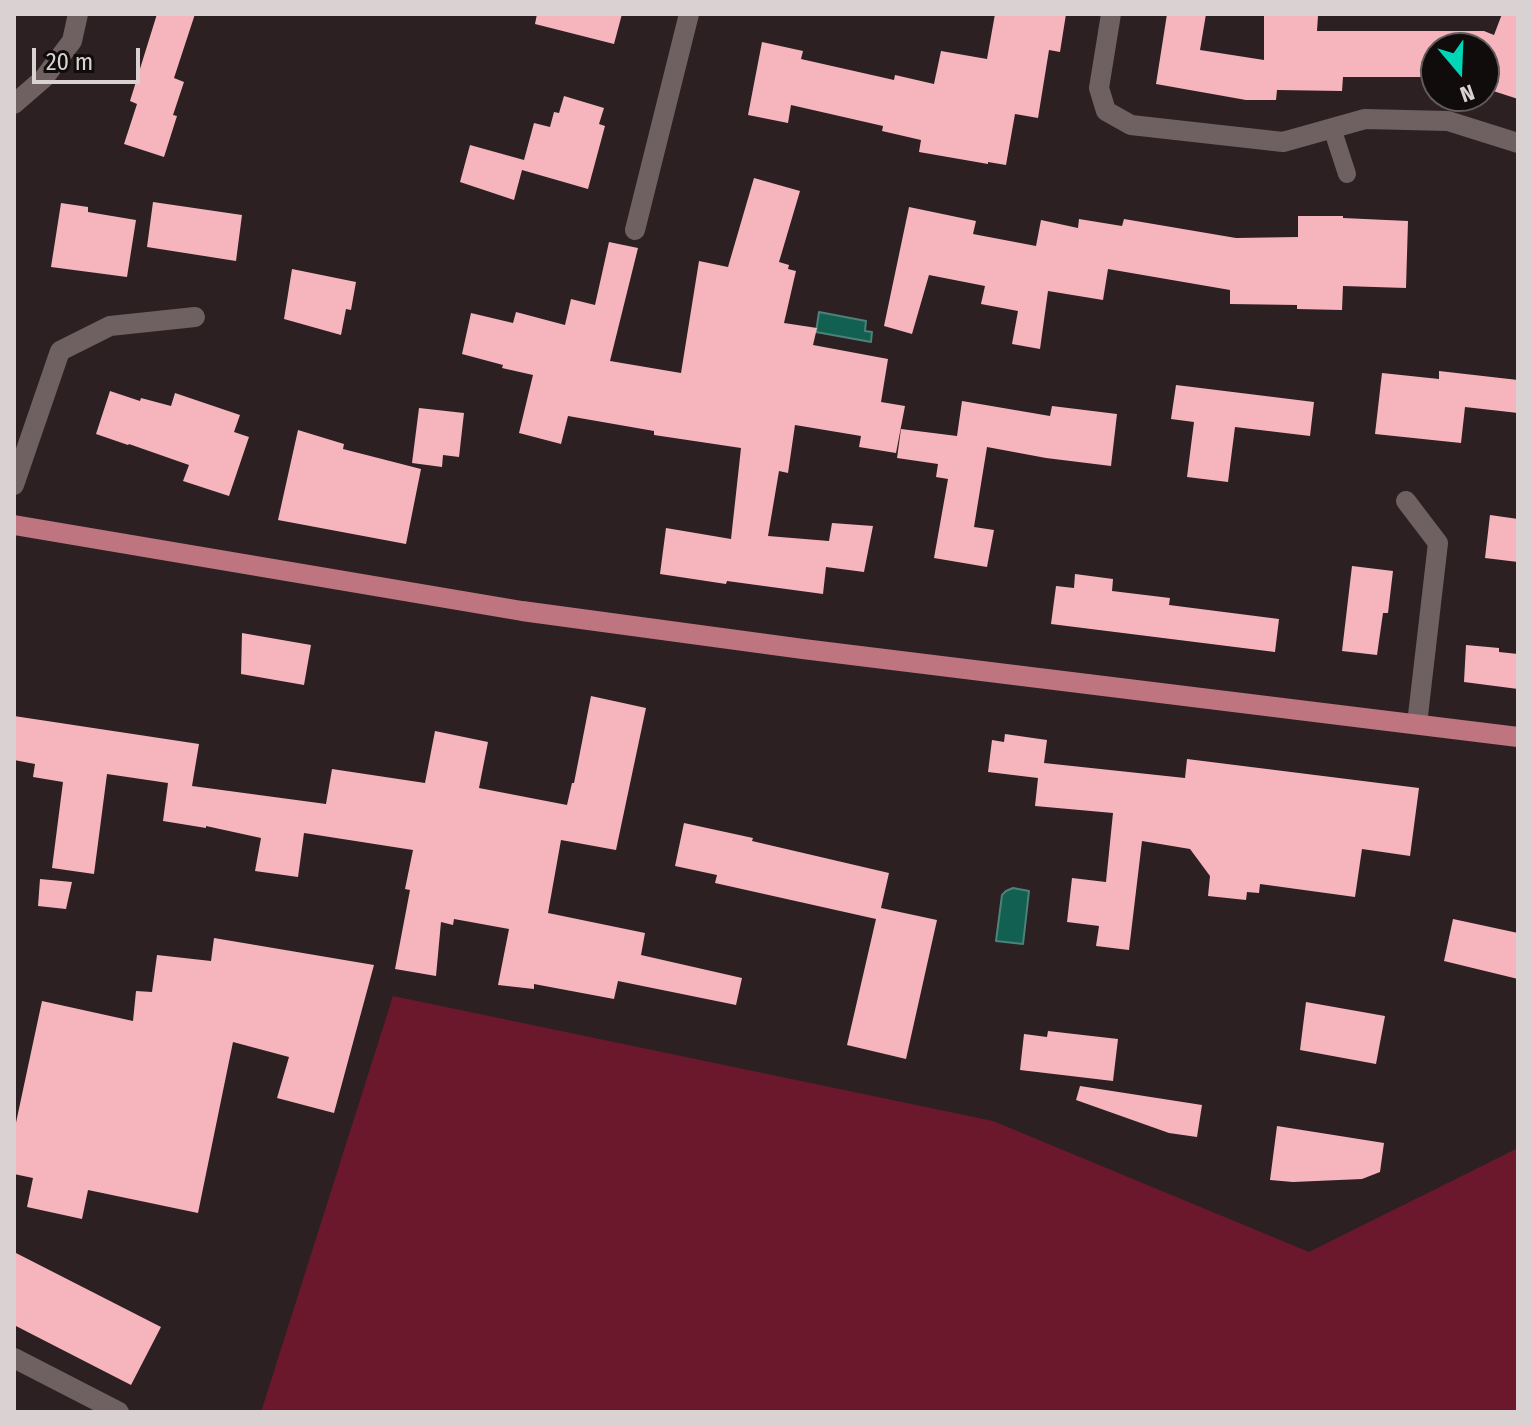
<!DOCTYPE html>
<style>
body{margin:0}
#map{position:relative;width:1532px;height:1426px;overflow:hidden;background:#2c2022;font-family:"Fira Sans Condensed",sans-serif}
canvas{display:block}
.frame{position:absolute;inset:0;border:16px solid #dad2d2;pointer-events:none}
.north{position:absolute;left:1420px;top:32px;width:80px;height:80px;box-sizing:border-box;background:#110c0c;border:2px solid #615b5b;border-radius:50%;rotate:161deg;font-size:22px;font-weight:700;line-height:32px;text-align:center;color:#dad2d2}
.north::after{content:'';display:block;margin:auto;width:28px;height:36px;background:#00d5b7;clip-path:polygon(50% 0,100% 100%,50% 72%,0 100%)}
.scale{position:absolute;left:32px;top:48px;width:108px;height:36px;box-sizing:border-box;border:4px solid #dad2d2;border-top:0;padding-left:10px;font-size:24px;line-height:28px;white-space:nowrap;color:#dad2d2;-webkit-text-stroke:6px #110c0c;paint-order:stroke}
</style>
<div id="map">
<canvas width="1532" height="1426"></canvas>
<div class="frame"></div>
<div class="north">N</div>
<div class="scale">20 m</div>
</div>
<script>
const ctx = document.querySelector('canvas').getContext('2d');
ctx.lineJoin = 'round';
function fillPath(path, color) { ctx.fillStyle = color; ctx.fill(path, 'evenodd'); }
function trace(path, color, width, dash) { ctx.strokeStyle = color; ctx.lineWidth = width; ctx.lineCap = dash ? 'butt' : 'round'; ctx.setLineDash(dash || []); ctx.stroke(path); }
fillPath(new Path2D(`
 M 393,996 L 993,1121 L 1309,1252 L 1518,1148 L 1518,1412 L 261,1412 Z`), '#6b182d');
const water = new Path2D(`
 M 819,312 L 866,321 L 865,331 L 872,332 L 871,342 L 816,332 Z
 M 1013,888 L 1029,891 L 1023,944 L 996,941 L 1002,895 L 1006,891 Z`);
fillPath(water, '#116052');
trace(water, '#4d8278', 2);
fillPath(new Path2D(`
 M 157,14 L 195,14 L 174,78 L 184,82 L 173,115 L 177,116 L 164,157 L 124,144 L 137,104 L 130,101 Z
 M 537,14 L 622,14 L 614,44 L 535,24 Z
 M 995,14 L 1066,14 L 1060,52 L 1049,50 L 1038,118 L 1015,114 L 1006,165 L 988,162 L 988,164 L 919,152 L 921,140 L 882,131 L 883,126 L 791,105 L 788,123 L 748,115 L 762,42 L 803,51 L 801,59 L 894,80 L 895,75 L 934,84 L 941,51 L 987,59 Z
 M 1167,14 L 1206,14 L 1200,50 L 1264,60 L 1264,14 L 1318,16 L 1317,31 L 1484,31 L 1494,35 L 1502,14 L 1518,14 L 1518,99 L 1484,88 L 1484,48 L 1436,48 L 1436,77 L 1343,77 L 1342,91 L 1277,90 L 1276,100 L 1246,100 L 1156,84 Z
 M 564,96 L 604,108 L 599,124 L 605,126 L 588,189 L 522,170 L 514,200 L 460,182 L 470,145 L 524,160 L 534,123 L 550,127 L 554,112 L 559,113 Z
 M 754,178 L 800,191 L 779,262 L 789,265 L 788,269 L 796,271 L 784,323 L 817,328 L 813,345 L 888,359 L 881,402 L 905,406 L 896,453 L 859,447 L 861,436 L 795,425 L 788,473 L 779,471 L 768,536 L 829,541 L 832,523 L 873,526 L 864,572 L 826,567 L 823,594 L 727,581 L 726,584 L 660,574 L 666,528 L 731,539 L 741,448 L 654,435 L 654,431 L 568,416 L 561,444 L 519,433 L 533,375 L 502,368 L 503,365 L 462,354 L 471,313 L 513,323 L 516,312 L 565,325 L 571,299 L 595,305 L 609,242 L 638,248 L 610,361 L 681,373 L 699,261 L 728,267 Z
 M 153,202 L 242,215 L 236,261 L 147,247 Z
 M 61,203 L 88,207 L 88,212 L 136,220 L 127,277 L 51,267 Z
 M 909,207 L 976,221 L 973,234 L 1036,246 L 1041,220 L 1078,228 L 1079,219 L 1122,226 L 1124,219 L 1236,238 L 1298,237 L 1298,216 L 1343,216 L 1343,218 L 1408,221 L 1406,288 L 1343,286 L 1342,310 L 1297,309 L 1297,305 L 1230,304 L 1230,290 L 1108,269 L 1103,300 L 1048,291 L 1040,349 L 1012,344 L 1018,311 L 981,304 L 985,286 L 929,275 L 912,334 L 884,326 Z
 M 292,269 L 356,282 L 351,310 L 346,309 L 341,335 L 284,319 Z
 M 1439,371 L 1518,380 L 1518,413 L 1465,407 L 1461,443 L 1375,434 L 1382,373 L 1439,379 Z
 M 1176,385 L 1314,402 L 1310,436 L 1235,427 L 1228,482 L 1187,477 L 1194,422 L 1171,419 Z
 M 110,391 L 140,401 L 141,398 L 171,406 L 175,393 L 240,415 L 234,432 L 249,437 L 229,496 L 183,481 L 189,465 L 129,444 L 128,445 L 96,434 Z
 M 962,401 L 1050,416 L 1052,406 L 1117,414 L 1111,466 L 1046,458 L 987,447 L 974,527 L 994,530 L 987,567 L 934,558 L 948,479 L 936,477 L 938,464 L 897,458 L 901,429 L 957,436 Z
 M 419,408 L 464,413 L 459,457 L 443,455 L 442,467 L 412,463 Z
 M 298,430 L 344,444 L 343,449 L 421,469 L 406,544 L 278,520 Z
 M 1490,515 L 1518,519 L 1518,562 L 1485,558 Z
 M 1352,566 L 1393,571 L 1388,613 L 1383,613 L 1377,655 L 1342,651 Z
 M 1075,574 L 1113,579 L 1112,591 L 1170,598 L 1169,605 L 1279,619 L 1275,652 L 1051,624 L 1056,586 L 1074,588 Z
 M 242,633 L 311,645 L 304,685 L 241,674 Z
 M 1466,645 L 1499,648 L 1499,652 L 1518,654 L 1518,689 L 1464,682 Z
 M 591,696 L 646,708 L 616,850 L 561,840 L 548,913 L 645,933 L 641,955 L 742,978 L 736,1005 L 618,981 L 614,999 L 534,984 L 534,989 L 498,985 L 509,929 L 454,919 L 453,925 L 441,922 L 436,976 L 395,969 L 410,890 L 405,889 L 413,850 L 304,833 L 298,877 L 255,871 L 261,838 L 206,826 L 206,828 L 163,821 L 168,783 L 107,774 L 94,874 L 52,868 L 63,782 L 33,777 L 35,764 L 14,760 L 14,716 L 199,744 L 192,786 L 326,804 L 332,769 L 425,783 L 435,731 L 488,742 L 479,788 L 567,805 L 572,783 L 574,783 Z
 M 1005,734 L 1047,740 L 1044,763 L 1185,778 L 1187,759 L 1419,788 L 1410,856 L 1362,849 L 1355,897 L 1260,884 L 1259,893 L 1247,892 L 1246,900 L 1208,896 L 1210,876 L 1190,849 L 1142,841 L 1129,950 L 1096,946 L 1099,926 L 1067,922 L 1072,878 L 1106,882 L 1113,813 L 1035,806 L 1038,778 L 988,772 L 992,740 L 1004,742 Z
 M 684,823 L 753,838 L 752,841 L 889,873 L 881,908 L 937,920 L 906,1059 L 847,1045 L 876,919 L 715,883 L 717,875 L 675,866 Z
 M 40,879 L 72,882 L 66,909 L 38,906 Z
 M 1453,919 L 1518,933 L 1518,979 L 1444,961 Z
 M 214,938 L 374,965 L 334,1113 L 277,1098 L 289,1057 L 233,1042 L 198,1213 L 88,1190 L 82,1219 L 27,1207 L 33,1178 L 14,1174 L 14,1132 L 42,1001 L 133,1021 L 136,991 L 152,992 L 157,955 L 211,961 Z
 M 1306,1002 L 1385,1016 L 1376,1064 L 1300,1050 Z
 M 1048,1031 L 1118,1039 L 1113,1081 L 1020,1070 L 1024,1034 L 1047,1037 Z
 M 1080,1086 L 1202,1105 L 1197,1137 L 1169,1133 L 1076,1100 Z
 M 1277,1126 L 1384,1143 L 1380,1172 L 1362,1179 L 1293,1182 L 1270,1180 Z
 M 14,1252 L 161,1327 L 131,1385 L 14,1325 Z`), '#f6b5bd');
trace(new Path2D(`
 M 1332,128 L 1347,174`), '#6f6162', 18);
trace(new Path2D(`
 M 1111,14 L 1099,88 L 1106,111 L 1131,125 L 1283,142 L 1365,119 L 1448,121 L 1518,143
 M 14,104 L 44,78 L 72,41 L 78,14
 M 635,230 L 689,14
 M 14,485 L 60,351 L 110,326 L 195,317
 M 1406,501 L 1438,543 L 1417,724
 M 14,1358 L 119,1412`), '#6f6162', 20);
trace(new Path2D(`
 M 14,525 L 522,611 L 803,649 L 1518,737`), '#be757f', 20);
</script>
